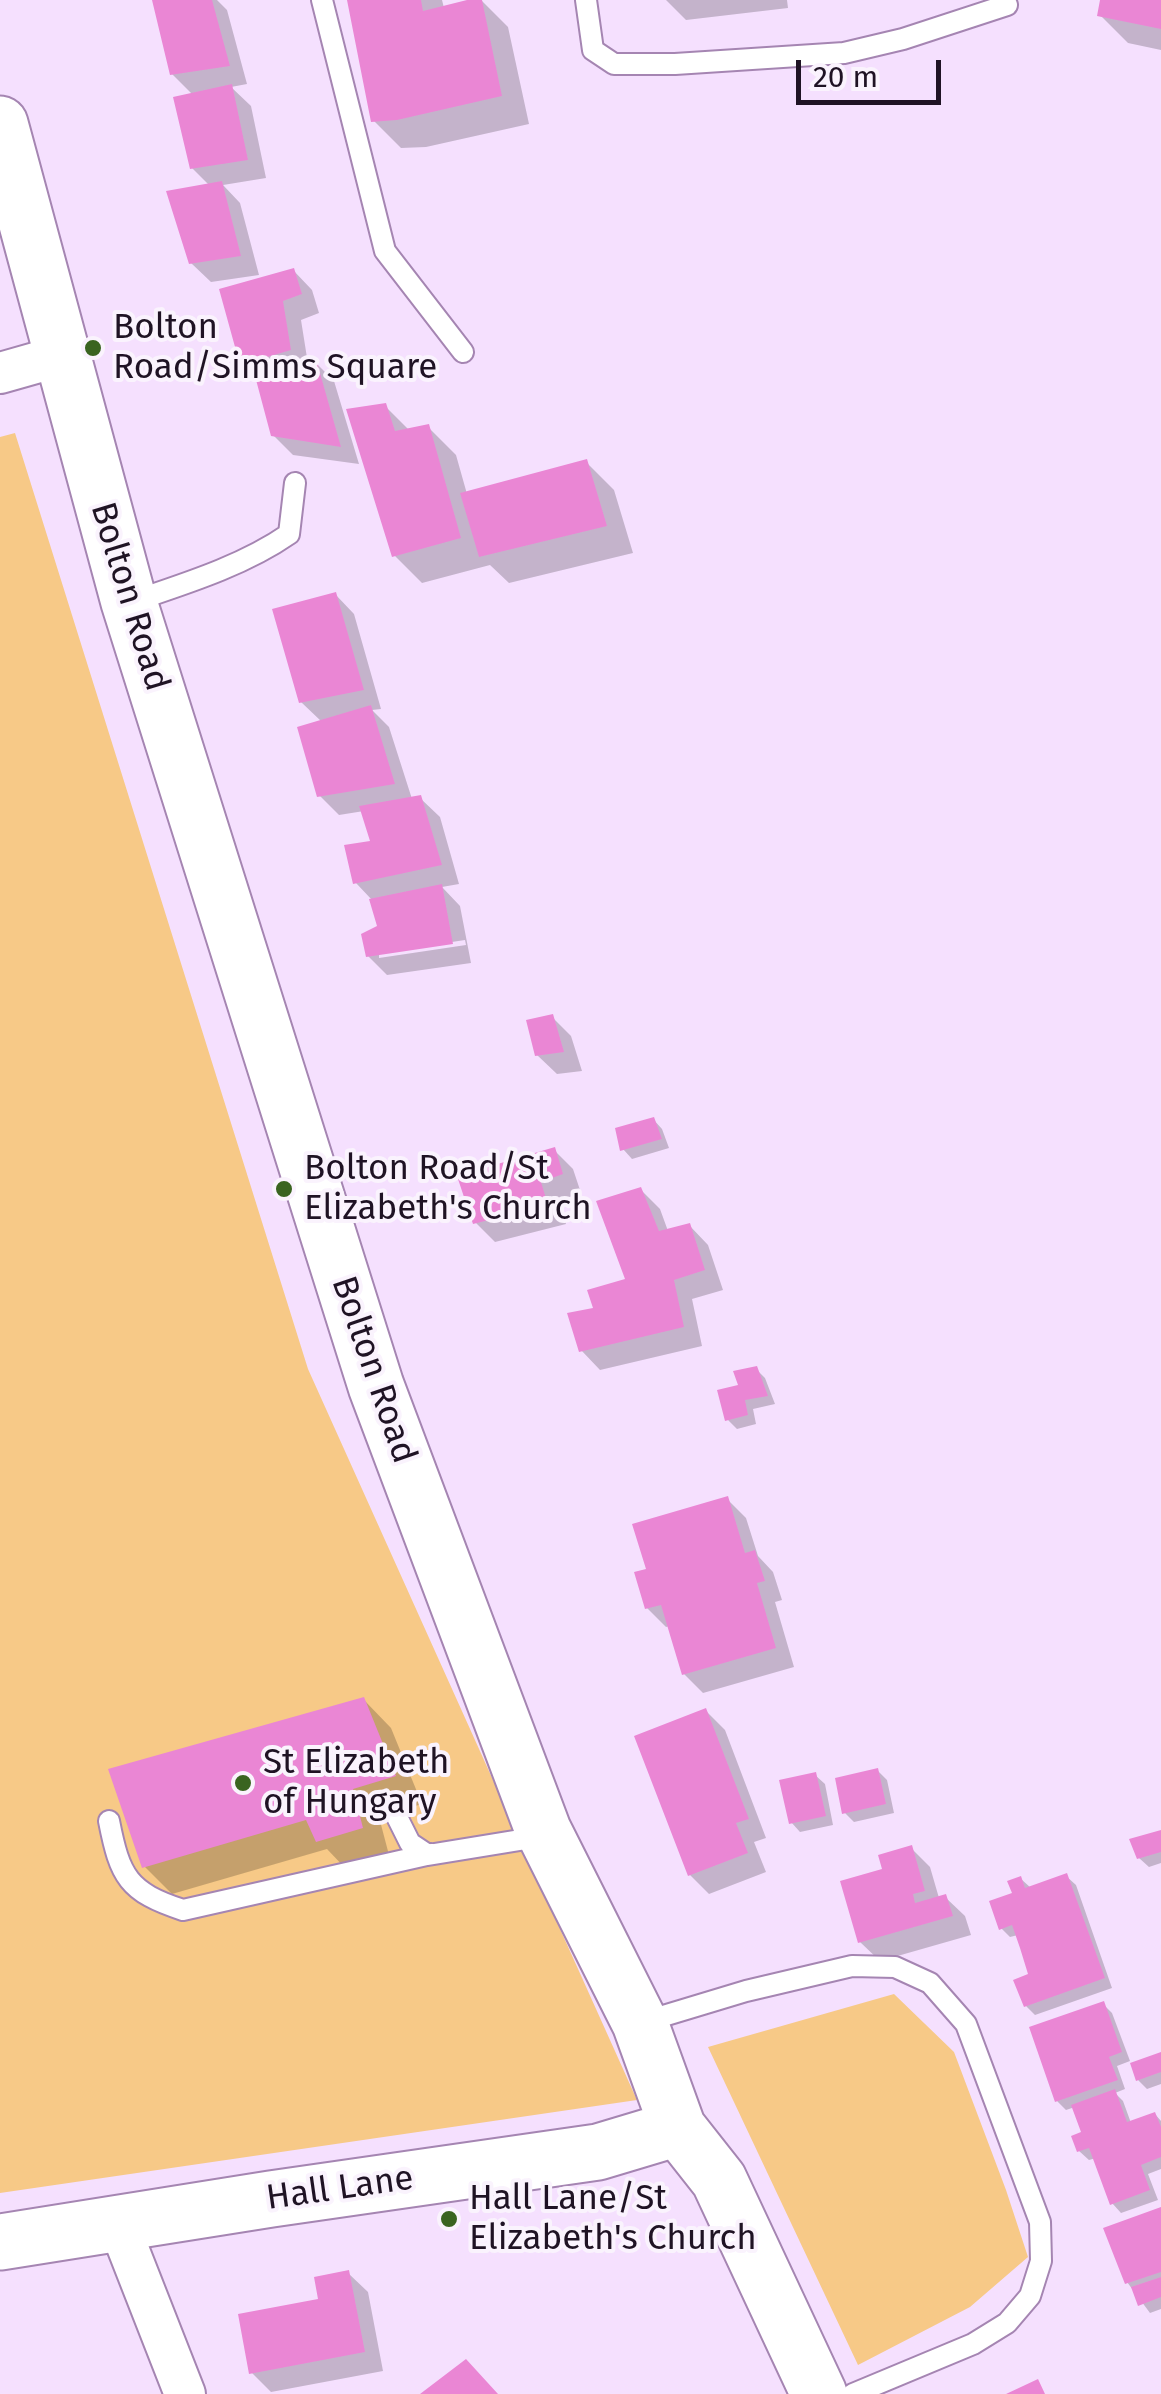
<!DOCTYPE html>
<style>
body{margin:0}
#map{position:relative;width:1161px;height:2394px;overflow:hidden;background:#f5e0fe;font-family:"Fira Sans",sans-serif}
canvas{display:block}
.scale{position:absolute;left:796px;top:60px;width:145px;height:45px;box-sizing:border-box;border:5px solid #1f1324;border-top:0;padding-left:12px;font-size:30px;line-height:35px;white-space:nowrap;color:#1f1324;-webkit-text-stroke:8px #faf3fd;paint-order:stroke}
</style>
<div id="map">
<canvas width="1161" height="2394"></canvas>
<div class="scale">20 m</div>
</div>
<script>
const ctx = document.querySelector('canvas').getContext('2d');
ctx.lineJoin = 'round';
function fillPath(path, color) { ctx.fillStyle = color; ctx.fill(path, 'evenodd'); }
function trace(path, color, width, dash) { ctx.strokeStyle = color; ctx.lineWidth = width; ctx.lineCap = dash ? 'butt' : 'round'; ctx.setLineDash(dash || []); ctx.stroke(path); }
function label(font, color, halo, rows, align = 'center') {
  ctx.font = font + ' "Fira Sans",sans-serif'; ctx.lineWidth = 8; ctx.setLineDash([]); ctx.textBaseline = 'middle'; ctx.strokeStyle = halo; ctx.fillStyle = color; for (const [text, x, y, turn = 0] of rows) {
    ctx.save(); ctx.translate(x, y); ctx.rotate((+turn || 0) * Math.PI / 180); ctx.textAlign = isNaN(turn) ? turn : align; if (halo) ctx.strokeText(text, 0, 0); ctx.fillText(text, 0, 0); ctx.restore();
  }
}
fillPath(new Path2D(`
 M 15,433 L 308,1369 L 637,2100 L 0,2193 L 0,437 Z
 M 894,1994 L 954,2052 L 1006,2190 L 1028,2257 L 970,2307 L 858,2365 L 708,2047 Z`), '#f7c987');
fillPath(new Path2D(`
 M 154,0 L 217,0 L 227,10 L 247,84 L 231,87 L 251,106 L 266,178 L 223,185 L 240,203 L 259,275 L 211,282 L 191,263 L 210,186 L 192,168 L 193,95 L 172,74 Z
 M 351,0 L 442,0 L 444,8 L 481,0 L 508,27 L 529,124 L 426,147 L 401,148 L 373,120 Z
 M 666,0 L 787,0 L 788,8 L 686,20 Z
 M 1103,0 L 1161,0 L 1161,50 L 1128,43 L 1100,15 Z
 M 293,270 L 312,290 L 319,313 L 301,320 L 308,364 L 315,362 L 334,381 L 359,464 L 293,455 L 273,435 L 258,379 L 242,364 Z
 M 385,406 L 410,431 L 428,427 L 456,455 L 467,494 L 586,462 L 614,490 L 633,553 L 509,583 L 490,565 L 422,583 L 394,555 Z
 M 335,594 L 354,614 L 381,709 L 372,710 L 389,727 L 412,799 L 420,798 L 440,817 L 459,884 L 442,887 L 460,906 L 471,963 L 387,975 L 368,956 L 380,928 L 372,900 L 356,883 L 373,843 L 364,811 L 339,815 L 320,796 L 322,722 L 301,702 ZM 465,940 L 466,945 L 379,958 L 379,953 Z
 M 552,1017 L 571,1036 L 582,1071 L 557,1074 L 537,1055 Z
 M 653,1119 L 662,1129 L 669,1148 L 632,1159 L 623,1149 Z
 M 554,1150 L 573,1169 L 581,1193 L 558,1201 L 566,1224 L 495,1242 L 476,1223 Z
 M 641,1190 L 660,1209 L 668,1231 L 689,1225 L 708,1245 L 723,1290 L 692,1299 L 702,1346 L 600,1370 L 581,1350 L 596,1310 L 629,1281 Z
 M 756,1369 L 765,1378 L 775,1404 L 753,1409 L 756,1424 L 737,1429 L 728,1420 L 741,1387 Z
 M 727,1499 L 746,1518 L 758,1556 L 773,1572 L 782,1600 L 775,1602 L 794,1667 L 703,1693 L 684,1674 L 670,1626 L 666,1627 L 647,1608 L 649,1571 Z
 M 364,1700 L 391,1728 L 422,1804 L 379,1817 L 389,1855 L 346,1869 L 327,1849 L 172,1894 L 144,1866 Z
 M 706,1711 L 725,1730 L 766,1838 L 754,1842 L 766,1872 L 709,1894 L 690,1875 Z
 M 878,1771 L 887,1780 L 894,1813 L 854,1822 L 845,1813 Z
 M 815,1775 L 825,1784 L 833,1825 L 800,1832 L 791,1822 Z
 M 1161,1832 L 1161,1863 L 1149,1867 L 1139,1858 Z
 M 911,1848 L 930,1867 L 939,1898 L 945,1897 L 965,1916 L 971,1935 L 880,1961 L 860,1942 L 885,1871 Z
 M 1066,1876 L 1076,1885 L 1112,1988 L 1035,2015 L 1026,2006 L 1032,1976 L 1018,1935 L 1010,1937 L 1001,1928 L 1021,1879 L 1031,1888 Z
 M 1103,2004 L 1112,2013 L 1130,2061 L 1117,2066 L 1125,2089 L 1115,2093 L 1123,2101 L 1131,2123 L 1155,2114 L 1161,2121 L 1161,2169 L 1148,2174 L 1158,2200 L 1121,2213 L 1112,2203 L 1096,2158 L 1089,2160 L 1079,2151 L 1084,2134 L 1075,2107 L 1066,2110 L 1057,2101 Z
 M 1161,2055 L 1161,2084 L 1147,2089 L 1138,2080 Z
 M 1161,2210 L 1161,2309 L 1150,2313 L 1127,2282 Z
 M 348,2273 L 368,2292 L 383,2371 L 271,2392 L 252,2373 Z`), '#0003');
fillPath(new Path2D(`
 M 152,0 L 212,0 L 230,66 L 170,75 Z
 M 347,0 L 421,0 L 423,11 L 467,0 L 482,0 L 502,96 L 397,120 L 371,122 Z
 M 1100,0 L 1161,0 L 1161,29 L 1097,16 Z
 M 232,84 L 248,160 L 190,169 L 173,97 Z
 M 222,181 L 241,256 L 189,264 L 166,191 Z
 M 294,268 L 302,294 L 283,301 L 291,350 L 240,365 L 219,289 Z
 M 316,359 L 341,447 L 271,436 L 255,376 Z
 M 386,403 L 395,431 L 429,424 L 461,538 L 392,557 L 346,409 Z
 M 587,459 L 607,526 L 479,557 L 460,493 Z
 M 336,592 L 364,690 L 299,703 L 272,609 Z
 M 371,705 L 395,784 L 317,797 L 297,727 Z
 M 421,795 L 442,865 L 353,884 L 344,845 L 370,841 L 359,806 Z
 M 442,884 L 453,944 L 366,957 L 361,934 L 377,926 L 369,899 Z
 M 553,1014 L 564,1052 L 535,1056 L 526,1020 Z
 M 654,1117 L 662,1139 L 620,1151 L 615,1128 Z
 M 555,1147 L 563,1174 L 541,1182 L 548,1205 L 473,1224 L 457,1176 Z
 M 641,1187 L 659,1231 L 690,1223 L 705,1270 L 674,1280 L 684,1327 L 579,1352 L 567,1313 L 593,1308 L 587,1290 L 625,1279 L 596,1201 Z
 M 757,1366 L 768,1396 L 745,1400 L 748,1415 L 725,1421 L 717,1390 L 738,1385 L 733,1371 Z
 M 728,1496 L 745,1553 L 755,1550 L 765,1581 L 757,1583 L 776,1648 L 682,1675 L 661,1605 L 645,1609 L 634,1572 L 646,1569 L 632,1524 Z
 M 364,1697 L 396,1776 L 353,1789 L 363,1828 L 316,1842 L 306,1820 L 142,1868 L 108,1769 Z
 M 706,1708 L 749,1819 L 736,1823 L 748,1853 L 688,1876 L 634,1736 Z
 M 878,1768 L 886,1804 L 842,1814 L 835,1778 Z
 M 816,1772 L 826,1816 L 789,1824 L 779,1780 Z
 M 1161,1830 L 1161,1852 L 1137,1859 L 1129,1839 Z
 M 912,1845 L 925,1891 L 913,1894 L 915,1903 L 946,1894 L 953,1916 L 858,1943 L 840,1881 L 882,1869 L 878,1855 Z
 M 1067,1873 L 1105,1978 L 1024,2007 L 1013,1980 L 1028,1974 L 1020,1948 L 1012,1925 L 999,1930 L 989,1901 L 1012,1893 L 1007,1881 L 1021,1876 L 1025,1888 Z
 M 1104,2001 L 1122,2052 L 1109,2057 L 1118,2080 L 1055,2102 L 1029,2027 Z
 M 1161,2052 L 1161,2072 L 1136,2081 L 1130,2063 Z
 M 1115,2089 L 1127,2122 L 1155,2112 L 1161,2127 L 1161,2157 L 1141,2165 L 1150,2190 L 1110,2205 L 1089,2148 L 1077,2152 L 1071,2136 L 1081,2132 L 1071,2105 Z
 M 1161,2207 L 1161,2272 L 1125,2284 L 1103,2228 Z
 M 349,2270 L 365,2352 L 249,2374 L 238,2314 L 318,2299 L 314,2277 Z
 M 1161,2277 L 1161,2297 L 1138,2306 L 1131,2287 Z
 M 466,2359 L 498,2394 L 420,2394 Z
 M 1038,2379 L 1045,2394 L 1006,2394 Z`), '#ea86d4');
const lane = new Path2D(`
 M 322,0 L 385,251 L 463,352
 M 586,0 L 593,50 L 614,64 L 675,64 L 844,53 L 903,39 L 1007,5
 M 131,602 C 184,584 243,566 289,534 L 295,483
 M 396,1815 L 410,1843 L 428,1855 L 520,1840 L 540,1831
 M 109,1821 C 120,1877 128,1892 183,1910 L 431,1854
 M 640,2023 L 746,1991 L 852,1966 L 895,1967 L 930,1983 L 966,2024 L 1040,2222 L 1041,2261 L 1030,2296 L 1007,2323 L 973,2344 L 853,2394`);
const street = new Path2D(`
 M 0,373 L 60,356
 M 118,2223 L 185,2394`);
const secondary = new Path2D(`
 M 0,124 L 129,602 L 376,1386 L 543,1830 L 640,2023 L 678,2128 L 719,2180 L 819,2394
 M 0,2242 L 271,2199 L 598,2152 L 678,2128`);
trace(lane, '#a585b2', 24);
trace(street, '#a585b2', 44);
trace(secondary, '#a585b2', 59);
trace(lane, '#fff', 20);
trace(street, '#fff', 40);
trace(secondary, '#fff', 55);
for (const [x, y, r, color] of [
 [93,348,10,"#3a6420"],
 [284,1189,10,"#3a6420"],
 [243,1783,10,"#3a6420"],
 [449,2219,10,"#3a6420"]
]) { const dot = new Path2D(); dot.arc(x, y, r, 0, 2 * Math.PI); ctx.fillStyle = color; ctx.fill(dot); trace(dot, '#faf3fd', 4); }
label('35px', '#1f1324', '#faf3fd', [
 ["Bolton",113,328],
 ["Road/Simms Square",113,368],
 ["Bolton Road/St",304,1169],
 ["Elizabeth's Church",304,1209],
 ["St Elizabeth",263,1763],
 ["of Hungary",263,1803],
 ["Hall Lane/St",469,2199],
 ["Elizabeth's Church",469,2239]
], 'left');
label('35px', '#1f1324', '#faf3fd', [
 ["Bolton Road",129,597,73],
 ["Bolton Road",373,1370,71],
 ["Hall Lane",340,2189,-8]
]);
</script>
